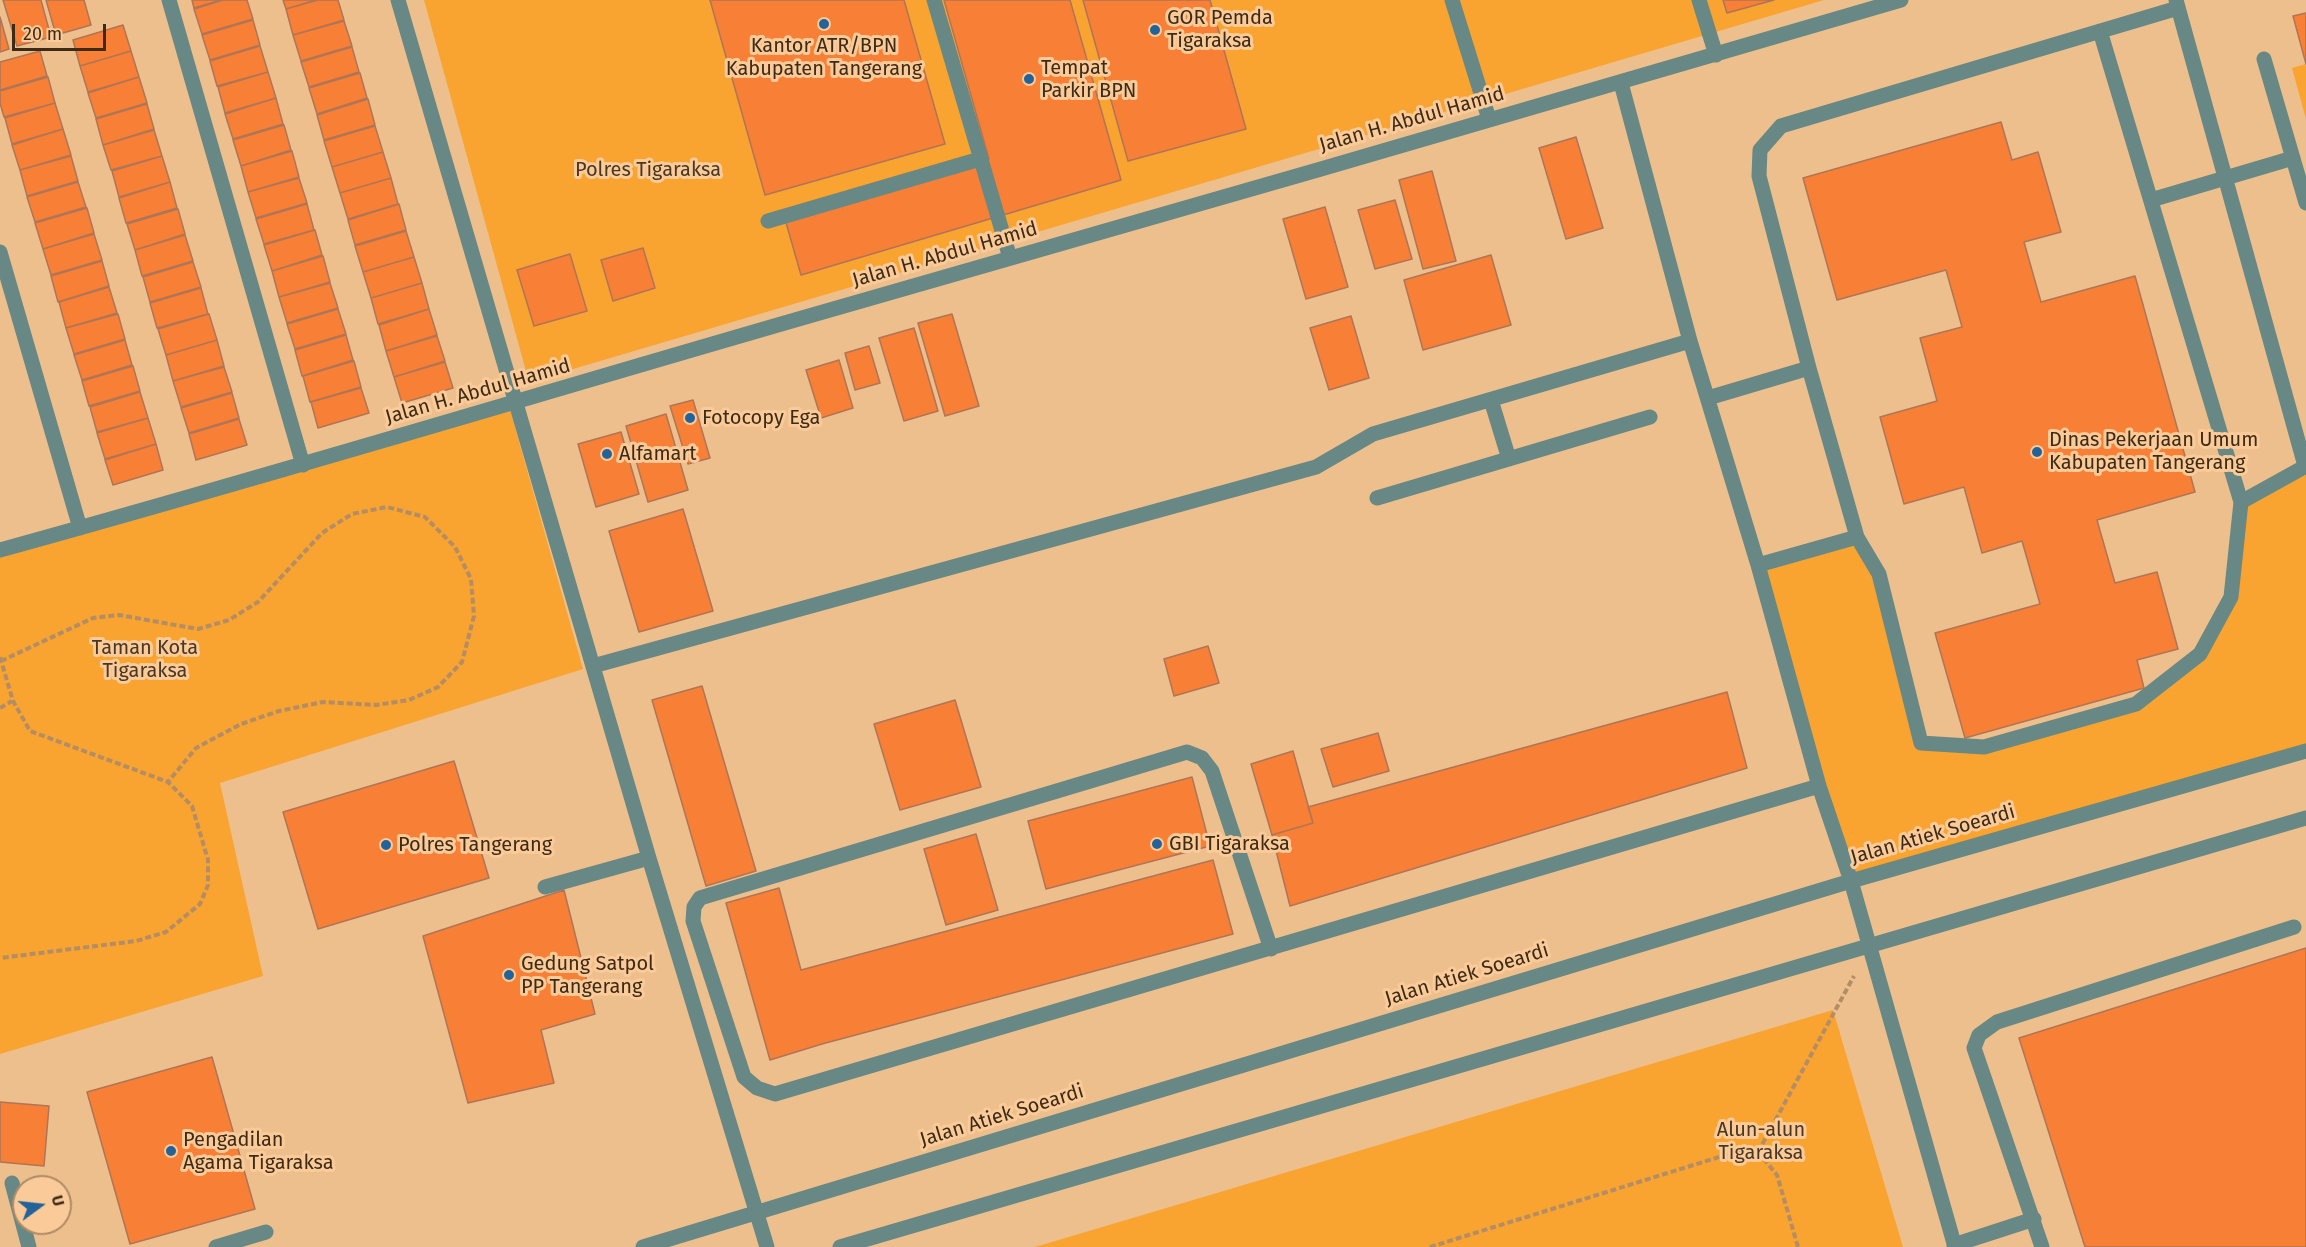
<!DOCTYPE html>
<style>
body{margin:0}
#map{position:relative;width:2306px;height:1247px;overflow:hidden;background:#edbf8d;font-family:"Fira Sans",sans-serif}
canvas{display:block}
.north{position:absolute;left:12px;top:1175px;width:60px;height:60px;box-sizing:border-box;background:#facb99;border:2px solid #ae8b65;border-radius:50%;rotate:75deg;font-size:16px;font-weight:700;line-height:24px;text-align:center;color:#3d2b17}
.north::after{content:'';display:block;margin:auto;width:21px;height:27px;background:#236399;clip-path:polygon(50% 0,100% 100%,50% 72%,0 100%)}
.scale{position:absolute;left:12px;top:24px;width:94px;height:27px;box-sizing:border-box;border:3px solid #3d2b17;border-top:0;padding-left:8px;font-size:18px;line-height:21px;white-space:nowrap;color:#3d2b17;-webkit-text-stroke:4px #facb99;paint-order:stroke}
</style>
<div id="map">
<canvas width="2306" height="1247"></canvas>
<div class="north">U</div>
<div class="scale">20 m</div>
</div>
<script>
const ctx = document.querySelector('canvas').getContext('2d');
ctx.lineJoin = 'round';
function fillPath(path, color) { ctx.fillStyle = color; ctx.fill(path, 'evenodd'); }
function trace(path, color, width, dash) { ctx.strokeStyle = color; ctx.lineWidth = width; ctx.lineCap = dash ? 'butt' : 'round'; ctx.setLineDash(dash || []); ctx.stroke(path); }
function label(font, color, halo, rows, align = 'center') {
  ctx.font = font + ' "Fira Sans",sans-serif'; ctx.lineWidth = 6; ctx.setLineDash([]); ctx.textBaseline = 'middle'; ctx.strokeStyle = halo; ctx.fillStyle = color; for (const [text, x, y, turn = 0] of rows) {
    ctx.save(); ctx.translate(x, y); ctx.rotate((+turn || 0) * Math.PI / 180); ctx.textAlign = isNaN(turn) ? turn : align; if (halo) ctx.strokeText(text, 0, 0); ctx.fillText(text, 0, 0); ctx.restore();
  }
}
fillPath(new Path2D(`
 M 424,0 L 1824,0 L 529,382 Z
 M 2306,64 L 2306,119 L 2292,68 Z
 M 509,406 L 583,669 L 220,783 L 263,976 L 0,1054 L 0,552 Z
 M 2306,466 L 2306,751 L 1851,881 L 1758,565 L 1857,537 L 1879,574 L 1921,743 L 1985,747 L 2136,704 L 2200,654 L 2231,597 L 2241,502 Z
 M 1833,1010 L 1903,1247 L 1035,1247 Z`), '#f9a331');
const building = new Path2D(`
 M 3,0 L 41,0 L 51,37 L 17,46 Z
 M 46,0 L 84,0 L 91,25 L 56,35 Z
 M 192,0 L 221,0 L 194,8 Z
 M 223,0 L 247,0 L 253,19 L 202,34 L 194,9 Z
 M 283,0 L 316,0 L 286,9 Z
 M 318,0 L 338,0 L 344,20 L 293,35 L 286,9 Z
 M 710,0 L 904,0 L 945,144 L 765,195 Z
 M 944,0 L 1070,0 L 1121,180 L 801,275 L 785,219 L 989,159 Z
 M 1083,0 L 1210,0 L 1246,129 L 1128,161 Z
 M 1723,0 L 1774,0 L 1727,13 Z
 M 2306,13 L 2306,64 L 2293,16 Z
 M 0,17 L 9,49 L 0,52 Z
 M 253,20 L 260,45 L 210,60 L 202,35 Z
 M 344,21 L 352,46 L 301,61 L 293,35 Z
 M 123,25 L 131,51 L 80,66 L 73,40 Z
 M 260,46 L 268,72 L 217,86 L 210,61 Z
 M 352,47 L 359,72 L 309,87 L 301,62 Z
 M 40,51 L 47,76 L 0,90 L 0,62 Z
 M 131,51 L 139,77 L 88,92 L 80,66 Z
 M 268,72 L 276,98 L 225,113 L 218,87 Z
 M 360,73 L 367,98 L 317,114 L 309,88 Z
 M 48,77 L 55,103 L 4,117 L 0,103 L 0,91 Z
 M 139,77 L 147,103 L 96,118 L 88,93 Z
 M 276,98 L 283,124 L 233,139 L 225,114 Z
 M 368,99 L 375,125 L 324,140 L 317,115 Z
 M 55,103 L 63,129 L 12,144 L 5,118 Z
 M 147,104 L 154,129 L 103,145 L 96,119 Z
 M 2001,122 L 2012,160 L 2038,152 L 2061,232 L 2024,242 L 2041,302 L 2135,276 L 2195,492 L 2097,520 L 2115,583 L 2157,572 L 2178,649 L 2137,660 L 2144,688 L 1965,738 L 1935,633 L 2040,604 L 2022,541 L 1982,553 L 1964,487 L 1904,504 L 1880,417 L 1937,401 L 1920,338 L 1962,327 L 1946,270 L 1837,300 L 1803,178 Z
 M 284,125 L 291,150 L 241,166 L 233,140 Z
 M 375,126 L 383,152 L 332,167 L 324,141 Z
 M 63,129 L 71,155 L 20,170 L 12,145 Z
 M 154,130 L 162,156 L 111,170 L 103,145 Z
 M 1576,137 L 1603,228 L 1566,239 L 1539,148 Z
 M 292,151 L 299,177 L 248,192 L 241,166 Z
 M 383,152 L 391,178 L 340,193 L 332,167 Z
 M 71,156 L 78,181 L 27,196 L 20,170 Z
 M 162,156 L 170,182 L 119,197 L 112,171 Z
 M 1432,171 L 1456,261 L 1423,269 L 1399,180 Z
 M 299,178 L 307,203 L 256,218 L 248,192 Z
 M 391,178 L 398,204 L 348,219 L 340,193 Z
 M 78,182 L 86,207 L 35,222 L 27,197 Z
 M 170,182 L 177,208 L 126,223 L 119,198 Z
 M 1395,200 L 1412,259 L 1375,269 L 1358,210 Z
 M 307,204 L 314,230 L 264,244 L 256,219 Z
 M 399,204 L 406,230 L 355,245 L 348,220 Z
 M 1325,207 L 1348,287 L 1306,299 L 1283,219 Z
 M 87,208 L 94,233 L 43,249 L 35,223 Z
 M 178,209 L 185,234 L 135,250 L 127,224 Z
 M 315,230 L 322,255 L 272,271 L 264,245 Z
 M 406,231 L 414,257 L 363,272 L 355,246 Z
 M 94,234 L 102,260 L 51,275 L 43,249 Z
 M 185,235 L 193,261 L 142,276 L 135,250 Z
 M 643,248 L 655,288 L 613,301 L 601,260 Z
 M 570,254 L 587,311 L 534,326 L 517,270 Z
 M 1491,255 L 1511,325 L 1423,350 L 1404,280 Z
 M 323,256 L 330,282 L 279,297 L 272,271 Z
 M 414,257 L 422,283 L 371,298 L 363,272 Z
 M 102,261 L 109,286 L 58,302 L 51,276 Z
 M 193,262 L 201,287 L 150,302 L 143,277 Z
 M 330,283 L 338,308 L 287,323 L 279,297 Z
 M 422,283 L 429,309 L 378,324 L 371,298 Z
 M 109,287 L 117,313 L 66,328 L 59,302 Z
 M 201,288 L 208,314 L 157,328 L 150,303 Z
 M 338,309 L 346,334 L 295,349 L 287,324 Z
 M 429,309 L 437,335 L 386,351 L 379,325 Z
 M 118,314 L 125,339 L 74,354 L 66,328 Z
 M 209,314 L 217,340 L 166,355 L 158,329 Z
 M 952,314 L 979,406 L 945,416 L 918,323 Z
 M 1351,316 L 1369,378 L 1329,390 L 1310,328 Z
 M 914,328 L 938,411 L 904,421 L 879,338 Z
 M 346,335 L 353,360 L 302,376 L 295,350 Z
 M 437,336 L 445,361 L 394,377 L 386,351 Z
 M 125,340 L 132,365 L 82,380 L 74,355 Z
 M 217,340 L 224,366 L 173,381 L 166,355 Z
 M 869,346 L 880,383 L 855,390 L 845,353 Z
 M 839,360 L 853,408 L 821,418 L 806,370 Z
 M 354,361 L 361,387 L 310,402 L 303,376 Z
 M 445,362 L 453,388 L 402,403 L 394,377 Z
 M 133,366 L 140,391 L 89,406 L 82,381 Z
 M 224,367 L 232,392 L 181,407 L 173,381 Z
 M 361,388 L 369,413 L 318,428 L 311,402 Z
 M 140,392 L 148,418 L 97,432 L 90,407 Z
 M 232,393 L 239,418 L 189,433 L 181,408 Z
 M 693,400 L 710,458 L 688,464 L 670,406 Z
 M 666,414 L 688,490 L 648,502 L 626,426 Z
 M 148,418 L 156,444 L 105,459 L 97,433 Z
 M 239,419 L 247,445 L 196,460 L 189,434 Z
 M 621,432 L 639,494 L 596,507 L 578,444 Z
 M 156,444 L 163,470 L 113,485 L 105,460 Z
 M 683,509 L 713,611 L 639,632 L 609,531 Z
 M 1208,646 L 1219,683 L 1174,696 L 1164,659 Z
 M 702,686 L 756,871 L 706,886 L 652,700 Z
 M 1727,692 L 1747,768 L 1290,906 L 1272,835 L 1313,823 L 1308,807 Z
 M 955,700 L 981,787 L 900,810 L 874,724 Z
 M 1378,733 L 1389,771 L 1333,787 L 1321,749 Z
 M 1293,751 L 1313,823 L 1272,835 L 1251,764 Z
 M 454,761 L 489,878 L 318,929 L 283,812 Z
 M 1192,777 L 1210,846 L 1046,889 L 1028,821 Z
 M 976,834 L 998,910 L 946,925 L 924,849 Z
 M 1213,860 L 1233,934 L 822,1044 L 770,1060 L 726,903 L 779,888 L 801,970 Z
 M 564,890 L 595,1014 L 541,1030 L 554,1083 L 468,1103 L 423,936 Z
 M 2306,948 L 2306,1247 L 2085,1247 L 2019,1038 Z
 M 212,1057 L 255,1209 L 130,1244 L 87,1092 Z
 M 0,1102 L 49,1106 L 44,1166 L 0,1162 Z`);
fillPath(building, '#f87f36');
trace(building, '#ae7557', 1.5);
trace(new Path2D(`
 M 0,657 L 13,701 L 30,731 L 168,782 L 192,806 L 208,860 L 208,885 L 200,904 L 166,932 L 136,941 L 0,958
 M 1,661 L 93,618 L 119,615 L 198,629 L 229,620 L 258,602 L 322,533 L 352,514 L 387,507 L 425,517 L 455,547 L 471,579 L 474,616 L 462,662 L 438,687 L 409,700 L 376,705 L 323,702 L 279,711 L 241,724 L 196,748 L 168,782
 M 0,708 L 12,701
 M 1758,1152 L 1854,976
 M 1430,1247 L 1732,1153 L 1758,1152 L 1777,1175 L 1798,1247`), '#b28d65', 4, [6, 3]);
trace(new Path2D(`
 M 169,0 L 303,465
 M 398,0 L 649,858 L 767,1247
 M 934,0 L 1010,258
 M 1452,0 L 1489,119
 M 1699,0 L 1716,55
 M 2176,0 L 2305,466
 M 2264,59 L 2306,203
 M 1621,83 L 1690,341 L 1758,565 L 1819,786 L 1851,881 L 1955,1247
 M 2151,200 L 2293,158
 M 768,221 L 980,159
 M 0,252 L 80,528
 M 1708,398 L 1809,368
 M 1491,400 L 1509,459
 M 1377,498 L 1650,417
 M 2241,502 L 2306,466
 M 1857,537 L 1879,574 L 1921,743 L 1984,747 L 2136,704 L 2200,654 L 2231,597 L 2241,502 L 2100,31
 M 0,550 C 269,476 535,395 802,318 C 1168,212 1536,109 1901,0
 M 1758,565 L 1857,537 L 1809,368 L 1759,176 L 1760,150 L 1781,126 L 2178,8
 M 593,666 L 1316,467 L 1373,434 L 1690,341
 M 545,887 L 649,858
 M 1271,949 L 1212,771 L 1202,758 L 1187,752 L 700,898 L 694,907 L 693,921 L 744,1077 L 757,1088 L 775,1094 L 1819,786
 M 12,1183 L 29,1247
 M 1954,1245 L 2034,1219
 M 216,1247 L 266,1232
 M 643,1247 L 1851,881 L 2306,751
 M 840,1247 L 2306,818
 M 2042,1247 L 1974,1048 L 1979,1035 L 1997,1022 L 2294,927`), '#678885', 15);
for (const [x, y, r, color] of [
 [824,24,6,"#236399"],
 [1155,30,6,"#236399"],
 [1029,79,6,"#236399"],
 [690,418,6,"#236399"],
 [2037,452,6,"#236399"],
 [607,454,6,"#236399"],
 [1157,844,6,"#236399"],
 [386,845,6,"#236399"],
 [509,975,6,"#236399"],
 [171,1151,6,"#236399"]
]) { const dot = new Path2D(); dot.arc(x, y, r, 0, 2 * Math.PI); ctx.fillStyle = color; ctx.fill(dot); trace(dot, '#facb99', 2); }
label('20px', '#3d2b17', '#facb99', [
 ["GOR Pemda",1167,18],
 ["Tigaraksa",1167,41],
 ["Kantor ATR/BPN",824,46,"center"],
 ["Kabupaten Tangerang",824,69,"center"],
 ["Tempat",1041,68],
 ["Parkir BPN",1041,91],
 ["Fotocopy Ega",702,418],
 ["Dinas Pekerjaan Umum",2049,440],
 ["Kabupaten Tangerang",2049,463],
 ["Alfamart",619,454],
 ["GBI Tigaraksa",1169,844],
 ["Polres Tangerang",398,845],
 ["Gedung Satpol",521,964],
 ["PP Tangerang",521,987],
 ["Pengadilan",183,1140],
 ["Agama Tigaraksa",183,1163]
], 'left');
label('20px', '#3d2b17', '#facb99', [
 ["Jalan H. Abdul Hamid",1412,120,-16],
 ["Jalan H. Abdul Hamid",945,255,-16],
 ["Jalan H. Abdul Hamid",478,392,-16],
 ["Jalan Atiek Soeardi",1933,835,-16],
 ["Jalan Atiek Soeardi",1467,975,-17],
 ["Jalan Atiek Soeardi",1002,1116,-17]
]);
label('20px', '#483723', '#facb99', [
 ["Polres Tigaraksa",648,170],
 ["Taman Kota",145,648],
 ["Tigaraksa",145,671],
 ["Alun-alun",1761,1130],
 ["Tigaraksa",1761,1153]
]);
</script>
